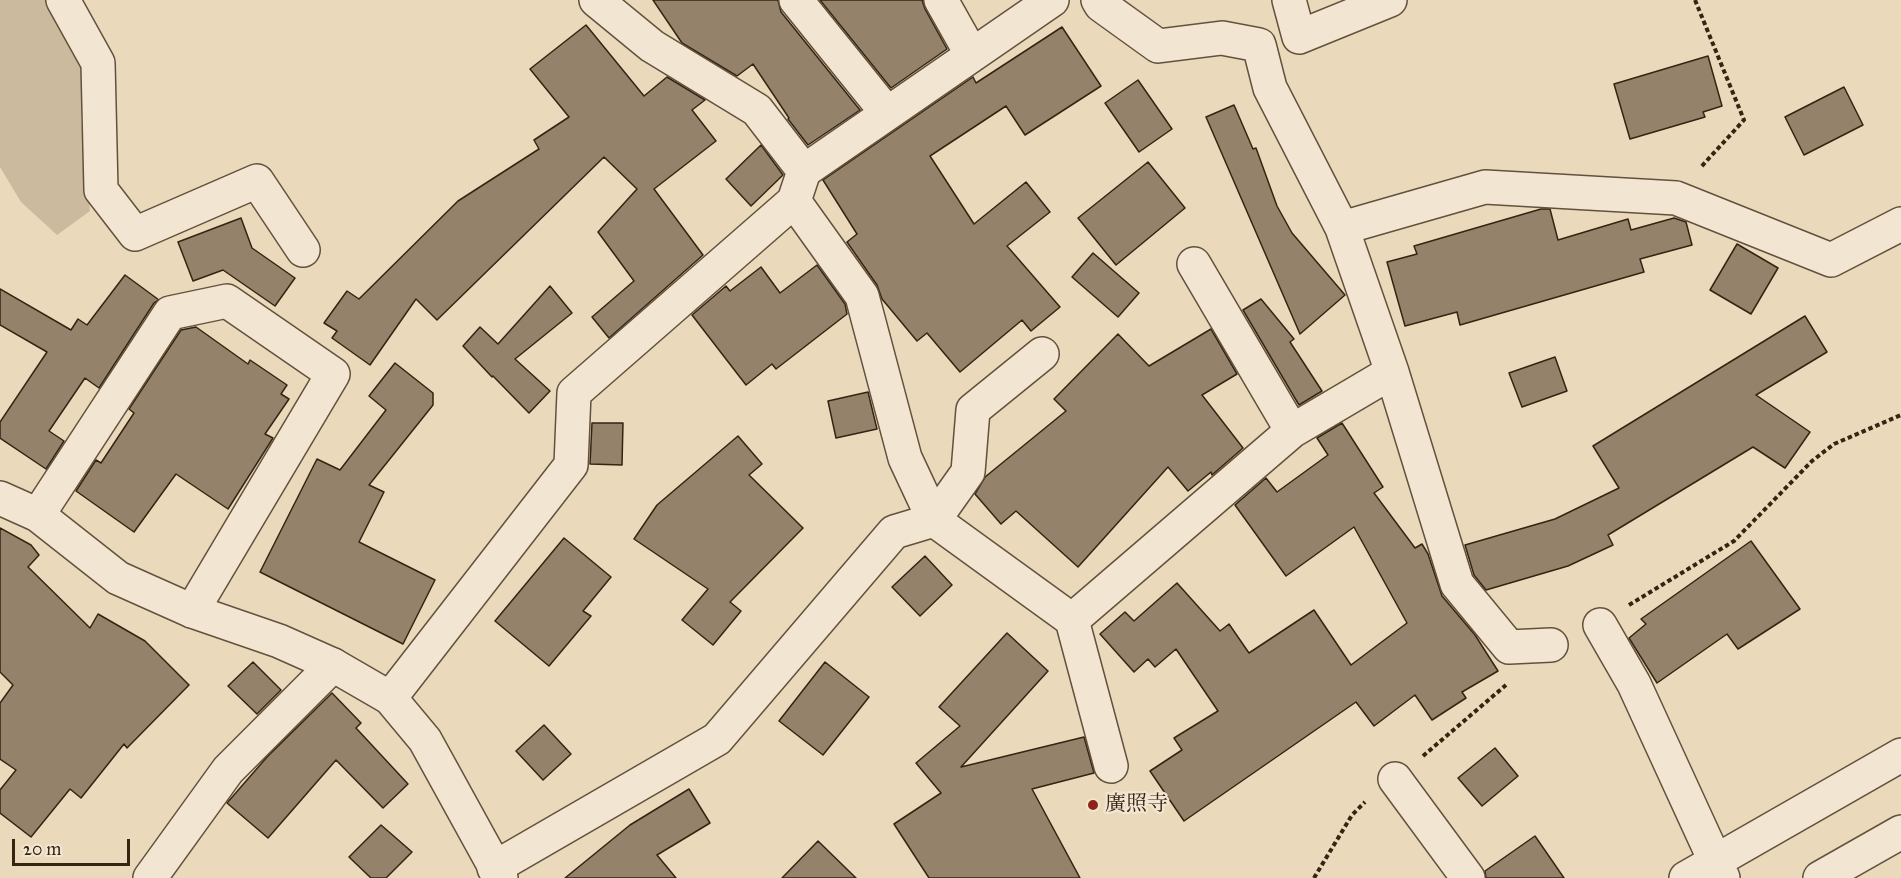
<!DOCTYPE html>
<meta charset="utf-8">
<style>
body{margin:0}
#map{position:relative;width:1901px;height:878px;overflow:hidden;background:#ebd9bc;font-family:"IM FELL Great Primer",serif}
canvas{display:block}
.scale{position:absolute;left:12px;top:839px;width:118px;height:27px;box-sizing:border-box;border:3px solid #352411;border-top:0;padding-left:8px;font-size:18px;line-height:21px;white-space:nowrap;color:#352411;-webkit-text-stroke:4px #f2e6d3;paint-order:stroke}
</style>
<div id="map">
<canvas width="1901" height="878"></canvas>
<div class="scale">20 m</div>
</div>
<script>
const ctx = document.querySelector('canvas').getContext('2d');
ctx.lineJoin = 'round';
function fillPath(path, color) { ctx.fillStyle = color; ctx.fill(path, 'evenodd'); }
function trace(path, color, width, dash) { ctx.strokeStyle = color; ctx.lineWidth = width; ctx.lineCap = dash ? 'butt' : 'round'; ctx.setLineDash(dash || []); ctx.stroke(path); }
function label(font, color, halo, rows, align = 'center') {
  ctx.font = font + ' "IM FELL Great Primer","Noto Serif JP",serif'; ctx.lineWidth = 4.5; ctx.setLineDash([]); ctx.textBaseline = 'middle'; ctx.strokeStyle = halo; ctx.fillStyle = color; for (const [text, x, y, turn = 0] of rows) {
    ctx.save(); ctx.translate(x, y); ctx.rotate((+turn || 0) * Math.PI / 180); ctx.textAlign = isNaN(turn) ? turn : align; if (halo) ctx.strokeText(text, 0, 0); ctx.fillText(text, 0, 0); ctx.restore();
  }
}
fillPath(new Path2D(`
 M 0,0 L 64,0 L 84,62 L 81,120 L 90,211 L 57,235 L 21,202 L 0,167 Z`), '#ccba9f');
const building = new Path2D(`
 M 653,0 L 778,0 L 781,12 L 860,110 L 808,145 L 788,119 L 789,118 L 753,64 L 737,76 L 682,43 Z
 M 820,0 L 922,0 L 925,9 L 947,49 L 891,88 Z
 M 586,25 L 644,96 L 667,77 L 705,100 L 692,110 L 716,141 L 654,189 L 703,255 L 609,338 L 592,317 L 634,281 L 598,232 L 637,189 L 604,157 L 437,320 L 416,299 L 370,365 L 332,338 L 337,331 L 324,323 L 347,291 L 359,299 L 458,201 L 539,149 L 534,140 L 569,117 L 530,69 Z
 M 1062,27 L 1101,86 L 1025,135 L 1006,106 L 930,156 L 974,224 L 1026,182 L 1050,212 L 1007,246 L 1060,307 L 1031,331 L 1022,320 L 960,372 L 927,333 L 917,341 L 882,299 L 877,285 L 847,242 L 857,234 L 823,180 L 973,77 L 976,83 Z
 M 1708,56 L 1722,106 L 1703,112 L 1705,117 L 1630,139 L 1614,84 Z
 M 1138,80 L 1172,129 L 1139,152 L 1105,103 Z
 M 1844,87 L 1863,125 L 1804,155 L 1785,117 Z
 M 1234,105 L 1253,149 L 1256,148 L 1277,206 L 1292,233 L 1345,295 L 1300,334 L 1206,117 Z
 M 761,145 L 783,175 L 751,206 L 726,179 Z
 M 1148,162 L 1185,208 L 1116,265 L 1078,218 Z
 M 1541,209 L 1550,209 L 1558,240 L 1628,219 L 1631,230 L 1674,218 L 1686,222 L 1692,245 L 1640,259 L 1644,272 L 1460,325 L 1457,312 L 1405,326 L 1387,262 L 1417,254 L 1414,246 Z
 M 241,218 L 252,248 L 295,278 L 275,306 L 223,270 L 193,281 L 178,242 Z
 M 1737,244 L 1778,268 L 1751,314 L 1710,290 Z
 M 1093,253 L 1139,293 L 1118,317 L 1072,277 Z
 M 817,265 L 845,304 L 847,314 L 776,369 L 772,364 L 746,385 L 692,315 L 726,286 L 730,291 L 761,267 L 780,293 Z
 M 125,275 L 159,300 L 154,303 L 99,388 L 85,378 L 49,431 L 64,441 L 46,469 L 0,438 L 0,422 L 47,352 L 0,325 L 0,289 L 71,330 L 78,319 L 87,325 Z
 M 550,286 L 572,313 L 515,359 L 550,391 L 529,413 L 493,376 L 492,377 L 463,346 L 480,327 L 498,344 Z
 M 1261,299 L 1294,339 L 1290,342 L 1322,391 L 1299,405 L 1243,310 Z
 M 1805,316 L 1827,352 L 1756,395 L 1810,432 L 1785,468 L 1753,447 L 1608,535 L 1613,545 L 1568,566 L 1486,590 L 1474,575 L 1465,545 L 1555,519 L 1619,488 L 1593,446 Z
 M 196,327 L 248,364 L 250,360 L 287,385 L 281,394 L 289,399 L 265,434 L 273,438 L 228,509 L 176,474 L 134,532 L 76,491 L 96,460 L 101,463 L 134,413 L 129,409 L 181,330 Z
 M 1211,329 L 1237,374 L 1202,395 L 1243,448 L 1212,475 L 1211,472 L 1188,491 L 1168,467 L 1078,567 L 1016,511 L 1001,524 L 975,494 L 985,477 L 1066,411 L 1054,399 L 1118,334 L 1149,366 Z
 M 1555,357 L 1567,391 L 1522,407 L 1509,373 Z
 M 395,363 L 433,393 L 433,405 L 369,485 L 384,492 L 359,542 L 435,580 L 403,644 L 260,572 L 317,459 L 340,470 L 386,410 L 369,396 Z
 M 868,392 L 877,429 L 836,438 L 828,401 Z
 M 592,423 L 623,423 L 622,465 L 590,464 Z
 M 1342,423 L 1383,487 L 1374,493 L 1415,548 L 1422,544 L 1428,554 L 1442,596 L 1475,635 L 1498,671 L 1462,692 L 1466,698 L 1432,720 L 1415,695 L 1374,726 L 1356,702 L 1184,821 L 1150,771 L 1182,750 L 1174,738 L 1218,711 L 1176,649 L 1155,667 L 1148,659 L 1134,672 L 1100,634 L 1125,612 L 1134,621 L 1177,583 L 1220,631 L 1229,624 L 1249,653 L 1314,610 L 1351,665 L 1407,623 L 1354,527 L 1286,576 L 1235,505 L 1266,478 L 1277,492 L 1328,455 L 1317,438 Z
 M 738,436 L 762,464 L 749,475 L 803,528 L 730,602 L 741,611 L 713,645 L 682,620 L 708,589 L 634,539 L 657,505 Z
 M 0,528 L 31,545 L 39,555 L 28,567 L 90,628 L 98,614 L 145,641 L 189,685 L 127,748 L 124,744 L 81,798 L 70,789 L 31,837 L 0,813 L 0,790 L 16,770 L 0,759 L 0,703 L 13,685 L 0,672 Z
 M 564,538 L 611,577 L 583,611 L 591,616 L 549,666 L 495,621 Z
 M 1751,541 L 1800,609 L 1738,649 L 1727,634 L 1657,683 L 1629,638 L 1646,624 L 1641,619 Z
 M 925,556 L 952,585 L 920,616 L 892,587 Z
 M 1007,633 L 1048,671 L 961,767 L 1084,737 L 1094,773 L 1032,789 L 1080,878 L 929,878 L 894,824 L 941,793 L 916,763 L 960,726 L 939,707 Z
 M 253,662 L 281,690 L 257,714 L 228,686 Z
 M 825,662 L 869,697 L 823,755 L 779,721 Z
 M 332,693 L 361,723 L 356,728 L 408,784 L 383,808 L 336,760 L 268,838 L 227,803 L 267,757 Z
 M 544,725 L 571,754 L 543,780 L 516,751 Z
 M 1495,748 L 1518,776 L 1482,806 L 1458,778 Z
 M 689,789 L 710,823 L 657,855 L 676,878 L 565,878 L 630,825 Z
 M 381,825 L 412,852 L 386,878 L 371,878 L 349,857 Z
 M 1535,836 L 1564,878 L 1486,878 L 1485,871 Z
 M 818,841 L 856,878 L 782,878 Z`);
fillPath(building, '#94826a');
trace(building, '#352411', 1.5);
const minor = new Path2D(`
 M 63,0 L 98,63 L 101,190 L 135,234 L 257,181 L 303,250
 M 796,0 L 887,113
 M 941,0 L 972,55
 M 1098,0 L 1101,5 L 1158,46 L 1222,38 L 1259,45 L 1270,88 L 1342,228 L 1392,372 L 1457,584 L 1509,647 L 1551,645
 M 1289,0 L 1299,37 L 1390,0
 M 804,171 L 1052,0
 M 1342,228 L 1485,187 L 1676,198 L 1831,260 L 1901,224
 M 1194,264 L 1292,431
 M 1042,354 L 973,410 L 968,472 L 934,520 L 1072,620 L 1111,766
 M 38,515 L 170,313 L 227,301 L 333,374 L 192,611
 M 1072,620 L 1292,431 L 1392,372
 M 1600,625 L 1634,684 L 1723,878
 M 390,698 L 571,465 L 574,393 L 794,201 L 804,171 L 757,110 L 652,46 L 596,0
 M 1395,779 L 1468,878
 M 494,868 L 717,739 L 894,532 L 934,520 L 905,458 L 862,296 L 794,201
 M 150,878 L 228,770 L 333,665
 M 1686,878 L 1901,755`);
const tertiary = new Path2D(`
 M 0,498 L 38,515 L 118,578 L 192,611 L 279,641 L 333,665 L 390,698 L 425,740 L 501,878
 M 1820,878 L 1901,832`);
trace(minor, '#62513c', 36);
trace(tertiary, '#62513c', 36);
trace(new Path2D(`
 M 1695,0 L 1744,120 L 1701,167
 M 1629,605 L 1734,541 L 1812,461 L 1834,444 L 1901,415
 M 1423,756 L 1506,685
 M 1314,878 L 1352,815 L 1365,802`), '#352411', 4, [4.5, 3]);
trace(minor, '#f2e6d3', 33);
trace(tertiary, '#f2e6d3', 33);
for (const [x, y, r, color] of [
 [1093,805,6,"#8f2418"]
]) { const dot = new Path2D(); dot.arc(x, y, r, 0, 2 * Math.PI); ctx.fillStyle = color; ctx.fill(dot); trace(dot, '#f2e6d3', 2); }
label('21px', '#352411', '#f2e6d3', [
 ["廣照寺",1105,805]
], 'left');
</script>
